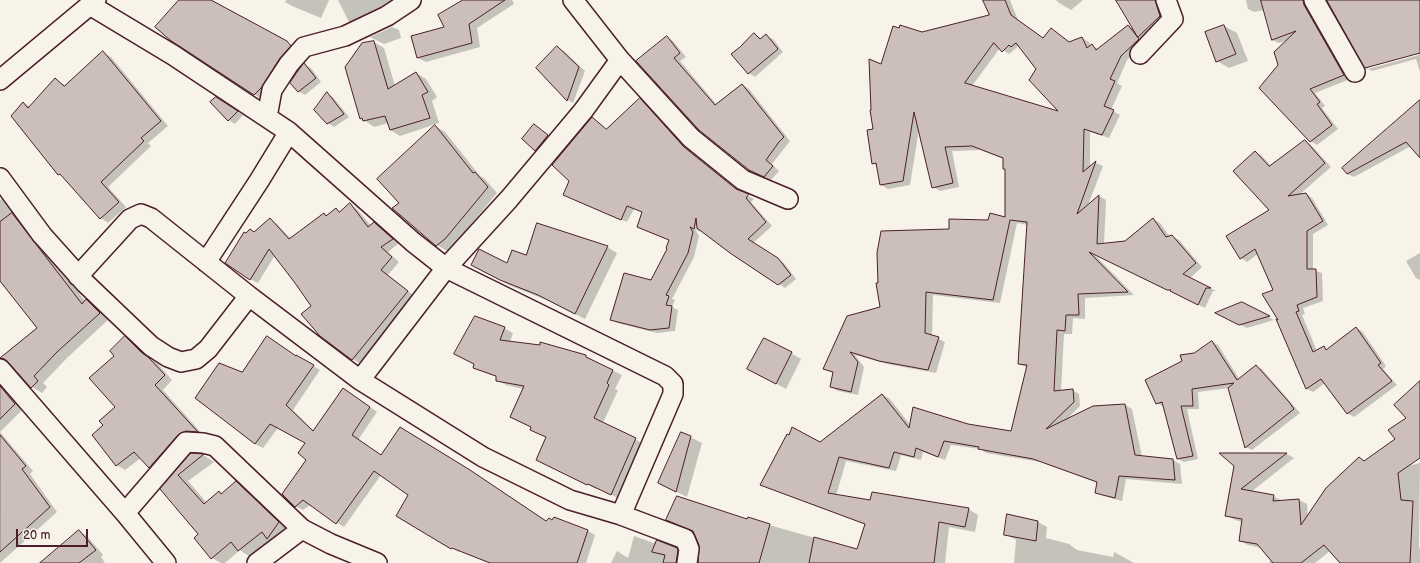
<!DOCTYPE html>
<style>
body{margin:0}
#map{position:relative;width:1420px;height:563px;overflow:hidden;background:#f7f3e8;font-family:"Balsamiq Sans",sans-serif}
canvas{display:block}
.scale{position:absolute;left:16px;top:529px;width:72px;height:18px;box-sizing:border-box;border:2px solid #4a1f2b;border-top:0;padding-left:5px;font-size:12px;line-height:14px;white-space:nowrap;color:#4a1f2b;-webkit-text-stroke:3px #f7f3e8;paint-order:stroke}
</style>
<div id="map">
<canvas width="1420" height="563"></canvas>
<div class="scale">20 m</div>
</div>
<script>
const ctx = document.querySelector('canvas').getContext('2d');
ctx.lineJoin = 'round';
function fillPath(path, color) { ctx.fillStyle = color; ctx.fill(path, 'evenodd'); }
function trace(path, color, width, dash) { ctx.strokeStyle = color; ctx.lineWidth = width; ctx.lineCap = dash ? 'butt' : 'round'; ctx.setLineDash(dash || []); ctx.stroke(path); }
fillPath(new Path2D(`
 M 180,0 L 208,0 L 293,46 L 267,91 L 260,98 L 254,94 Z
 M 286,0 L 329,0 L 321,18 L 292,6 L 285,2 Z
 M 338,0 L 399,0 L 357,26 L 349,22 Z
 M 465,0 L 512,0 L 514,4 L 477,28 L 480,47 L 426,62 L 418,58 L 446,28 Z
 M 984,0 L 1010,0 L 1018,20 L 1035,32 L 1009,54 L 1000,48 L 972,86 L 1061,113 L 1070,43 L 1082,38 L 1089,42 L 1091,47 L 1092,46 L 1099,49 L 1128,26 L 1135,30 L 1125,0 L 1142,0 L 1157,28 L 1146,43 L 1127,60 L 1117,83 L 1122,86 L 1111,110 L 1120,115 L 1109,138 L 1090,132 L 1090,168 L 1096,163 L 1103,166 L 1088,205 L 1099,196 L 1106,200 L 1104,244 L 1126,242 L 1153,219 L 1160,223 L 1170,237 L 1171,236 L 1179,240 L 1202,267 L 1190,278 L 1216,291 L 1213,291 L 1205,308 L 1093,253 L 1134,295 L 1085,298 L 1085,319 L 1073,318 L 1072,334 L 1064,334 L 1061,391 L 1072,390 L 1079,394 L 1080,406 L 1067,419 L 1125,405 L 1132,409 L 1142,457 L 1173,460 L 1180,464 L 1182,484 L 1126,479 L 1122,501 L 1103,496 L 1096,492 L 1098,483 L 1041,462 L 986,453 L 980,449 L 951,445 L 945,460 L 923,452 L 921,460 L 901,455 L 896,471 L 846,461 L 836,496 L 862,500 L 968,509 L 978,515 L 975,532 L 949,527 L 945,563 L 891,563 L 867,525 L 768,488 L 761,484 L 820,444 L 883,395 L 890,399 L 911,426 L 968,425 L 1012,432 L 1028,368 L 1019,364 L 1028,225 L 1017,223 L 1000,303 L 933,295 L 932,336 L 945,342 L 936,373 L 887,364 L 855,355 L 864,367 L 858,395 L 838,391 L 831,387 L 834,373 L 825,369 L 881,308 L 950,230 L 1006,218 L 1006,170 L 1004,159 L 980,150 L 952,151 L 959,187 L 940,191 L 933,187 L 919,129 L 910,185 L 888,189 L 881,185 L 877,166 L 873,163 L 875,130 L 882,65 L 922,34 L 990,16 Z
 M 1056,0 L 1083,0 L 1071,10 L 1059,3 Z
 M 1246,0 L 1305,0 L 1309,4 L 1313,26 L 1315,26 L 1322,30 L 1350,79 L 1315,93 L 1325,106 L 1322,108 L 1338,129 L 1317,145 L 1311,141 L 1279,65 L 1288,40 L 1279,43 L 1272,40 L 1265,10 L 1254,12 L 1248,9 Z
 M 1352,0 L 1420,0 L 1420,72 L 1416,59 L 1372,71 L 1366,68 ZM 1418,53 L 1419,55 L 1368,69 L 1368,67 Z
 M 1224,26 L 1237,33 L 1248,61 L 1229,68 L 1217,61 Z
 M 392,27 L 399,30 L 401,38 L 384,44 L 370,37 Z
 M 754,34 L 762,39 L 766,36 L 773,39 L 783,52 L 755,77 L 749,73 L 732,54 Z
 M 667,37 L 673,41 L 686,57 L 680,61 L 717,105 L 743,85 L 749,89 L 790,141 L 772,164 L 779,171 L 771,180 L 749,170 L 640,64 Z
 M 374,42 L 384,48 L 395,86 L 416,73 L 426,79 L 437,97 L 432,101 L 439,123 L 400,136 L 390,130 L 388,123 L 374,127 L 361,118 Z
 M 557,47 L 564,51 L 585,71 L 573,103 L 568,100 L 537,68 Z
 M 103,53 L 111,57 L 168,126 L 148,143 L 151,146 L 108,187 L 126,207 L 108,223 L 101,218 L 64,177 L 59,174 L 23,103 L 31,107 L 55,79 L 66,86 Z
 M 305,65 L 311,68 L 321,82 L 305,95 L 298,91 Z
 M 327,94 L 333,97 L 349,117 L 334,127 L 328,123 Z
 M 640,100 L 646,103 L 690,151 L 740,192 L 754,199 L 751,202 L 772,226 L 753,243 L 784,263 L 796,279 L 785,288 L 700,229 L 700,232 L 695,229 L 699,236 L 694,257 L 672,299 L 675,300 L 672,307 L 678,310 L 675,331 L 657,333 L 617,323 L 611,319 L 652,281 L 668,249 L 669,240 L 645,230 L 643,212 L 634,209 L 627,222 L 565,195 L 592,119 L 607,130 Z
 M 1420,101 L 1420,157 L 1411,146 L 1354,177 L 1347,174 Z
 M 222,102 L 243,115 L 235,124 L 228,120 Z
 M 435,126 L 445,132 L 480,176 L 484,178 L 497,193 L 455,244 L 447,251 L 437,245 L 393,208 L 401,203 Z
 M 540,129 L 554,140 L 542,154 L 536,150 Z
 M 1305,141 L 1311,145 L 1331,167 L 1299,195 L 1306,194 L 1312,198 L 1328,225 L 1313,234 L 1313,270 L 1322,273 L 1323,301 L 1303,308 L 1305,314 L 1302,315 L 1317,351 L 1324,347 L 1328,350 L 1356,328 L 1362,331 L 1386,366 L 1383,369 L 1397,385 L 1354,417 L 1347,413 L 1325,383 L 1313,392 L 1307,389 L 1278,321 L 1281,322 L 1275,290 L 1258,254 L 1247,262 L 1241,258 L 1270,210 L 1255,152 L 1261,155 L 1271,166 Z
 M 1,199 L 11,205 L 85,301 L 86,300 L 96,306 L 109,319 L 67,358 L 43,383 L 47,387 L 42,393 L 32,387 L 39,328 L 0,280 L 0,200 Z
 M 350,205 L 357,209 L 371,226 L 374,223 L 382,228 L 399,243 L 388,252 L 399,262 L 388,275 L 414,296 L 360,364 L 353,359 L 275,255 L 258,283 L 250,279 L 255,233 L 270,219 L 277,224 L 291,239 L 324,214 L 328,216 L 336,209 L 340,212 Z
 M 607,247 L 617,253 L 585,319 L 549,301 L 511,286 L 482,271 L 507,264 L 527,256 Z
 M 1420,253 L 1420,280 L 1416,278 L 1406,261 Z
 M 1242,303 L 1269,317 L 1274,320 L 1247,328 L 1222,316 Z
 M 504,328 L 513,333 L 510,342 L 540,346 L 541,343 L 586,356 L 595,361 L 594,362 L 622,375 L 615,389 L 618,390 L 603,423 L 644,444 L 620,499 L 597,488 L 596,489 L 546,464 L 547,438 L 540,434 L 532,427 L 523,389 L 506,385 L 497,380 L 497,377 L 483,372 L 474,367 Z
 M 125,338 L 133,342 L 149,358 L 158,364 L 172,380 L 163,390 L 204,436 L 158,472 L 150,467 L 141,458 L 125,470 L 117,465 L 104,425 L 116,407 L 115,356 Z
 M 1212,342 L 1218,345 L 1240,380 L 1256,366 L 1262,369 L 1300,413 L 1252,450 L 1246,447 L 1229,388 L 1198,392 L 1199,409 L 1187,409 L 1198,459 L 1184,462 L 1178,459 L 1164,407 L 1157,403 L 1183,362 Z
 M 791,353 L 801,359 L 786,389 L 759,374 Z
 M 297,356 L 320,370 L 293,410 L 314,431 L 350,393 L 377,412 L 358,440 L 382,456 L 547,522 L 552,521 L 555,519 L 588,531 L 595,535 L 586,563 L 490,563 L 460,551 L 459,552 L 397,516 L 410,495 L 381,475 L 344,527 L 310,505 L 303,510 L 295,506 L 307,460 L 307,443 L 278,428 L 263,448 L 255,444 L 196,398 L 243,373 Z
 M 0,382 L 23,409 L 0,432 L 33,471 L 30,474 L 57,512 L 0,563 Z
 M 682,433 L 702,443 L 687,497 L 659,483 Z
 M 191,454 L 203,455 L 214,462 L 188,481 L 207,503 L 219,493 L 223,495 L 236,483 L 247,489 L 290,529 L 279,544 L 271,540 L 250,557 L 240,550 L 225,563 L 221,563 L 212,558 L 200,534 L 161,489 Z
 M 1221,454 L 1287,454 L 1294,458 L 1251,492 L 1273,496 L 1282,501 L 1299,500 L 1307,504 L 1308,517 L 1359,458 L 1367,462 L 1379,473 L 1420,463 L 1419,549 L 1420,548 L 1420,563 L 1342,563 L 1330,551 L 1315,563 L 1269,563 L 1271,560 L 1261,548 L 1248,545 L 1240,541 L 1243,522 L 1235,520 L 1227,515 L 1235,466 Z
 M 1008,515 L 1038,522 L 1047,527 L 1046,538 L 1069,544 L 1077,550 L 1113,557 L 1114,552 L 1134,563 L 1014,563 L 1016,540 L 1005,534 Z
 M 748,519 L 857,550 L 863,563 L 699,563 L 701,550 L 696,534 L 692,531 L 667,520 L 748,520 Z
 M 79,531 L 87,536 L 103,555 L 101,557 L 105,563 L 41,563 Z
 M 634,536 L 654,543 L 655,541 L 676,548 L 684,553 L 685,563 L 611,563 L 617,551 L 628,558 Z`), '#0003');
const building = new Path2D(`
 M 179,0 L 211,0 L 287,41 L 291,46 L 280,58 L 261,88 L 254,95 L 170,40 L 155,27 Z
 M 463,0 L 505,0 L 469,24 L 472,43 L 417,58 L 411,36 L 444,27 L 438,15 Z
 M 983,0 L 1005,0 L 1011,15 L 1043,38 L 1051,28 L 1069,42 L 1082,37 L 1087,48 L 1092,44 L 1096,50 L 1128,25 L 1139,39 L 1121,56 L 1110,79 L 1115,81 L 1104,106 L 1114,110 L 1102,135 L 1084,129 L 1083,172 L 1096,161 L 1077,214 L 1099,195 L 1097,244 L 1125,241 L 1153,218 L 1166,237 L 1172,235 L 1196,263 L 1183,274 L 1211,288 L 1206,288 L 1198,305 L 1170,291 L 1171,290 L 1167,290 L 1089,252 L 1128,292 L 1078,294 L 1079,315 L 1066,315 L 1065,331 L 1057,330 L 1054,391 L 1073,389 L 1074,402 L 1046,429 L 1093,406 L 1125,404 L 1135,455 L 1173,459 L 1175,480 L 1119,476 L 1115,498 L 1095,493 L 1097,482 L 1033,459 L 978,449 L 979,447 L 944,441 L 938,457 L 916,448 L 914,457 L 894,452 L 889,468 L 839,457 L 828,493 L 870,500 L 872,492 L 969,508 L 965,527 L 939,522 L 934,563 L 809,563 L 814,537 L 857,549 L 865,524 L 760,485 L 787,434 L 789,435 L 792,427 L 820,442 L 882,394 L 909,428 L 913,407 L 968,424 L 1011,431 L 1027,365 L 1018,364 L 1027,222 L 1010,220 L 993,300 L 926,292 L 925,333 L 939,337 L 928,370 L 879,361 L 850,352 L 858,362 L 851,392 L 830,387 L 833,372 L 823,369 L 847,316 L 880,307 L 876,283 L 878,283 L 877,253 L 881,231 L 949,229 L 949,219 L 988,220 L 990,213 L 1005,217 L 1005,169 L 1003,169 L 1003,158 L 972,146 L 945,147 L 953,183 L 932,188 L 914,112 L 903,181 L 880,185 L 876,163 L 872,164 L 867,130 L 873,129 L 870,110 L 871,110 L 869,59 L 881,64 L 893,26 L 899,28 L 900,25 L 922,32 L 989,15 ZM 994,43 L 1002,52 L 1009,45 L 1011,47 L 1016,43 L 1036,69 L 1029,80 L 1058,111 L 965,83 Z
 M 1116,0 L 1155,0 L 1160,16 L 1138,37 Z
 M 1261,0 L 1303,0 L 1304,5 L 1344,75 L 1310,89 L 1320,102 L 1317,104 L 1332,125 L 1310,142 L 1259,88 L 1278,65 L 1274,52 L 1296,31 L 1272,40 Z
 M 1327,0 L 1420,0 L 1420,53 L 1365,68 Z
 M 1224,25 L 1236,54 L 1216,62 L 1205,32 Z
 M 754,33 L 760,39 L 766,34 L 778,49 L 748,74 L 731,54 L 740,47 Z
 M 667,36 L 680,53 L 674,58 L 715,105 L 742,84 L 784,137 L 779,142 L 766,160 L 773,166 L 764,177 L 749,170 L 699,130 L 636,61 Z
 M 374,41 L 388,89 L 416,72 L 428,92 L 422,95 L 430,118 L 390,130 L 385,116 L 363,121 L 362,118 L 360,119 L 345,67 L 362,43 Z
 M 557,46 L 579,67 L 567,101 L 536,68 Z
 M 103,51 L 161,121 L 141,138 L 144,141 L 101,182 L 119,202 L 100,219 L 60,174 L 58,175 L 11,116 L 23,102 L 28,108 L 55,78 L 64,86 Z
 M 304,63 L 316,78 L 298,92 L 290,83 Z
 M 327,92 L 344,114 L 327,124 L 314,110 Z
 M 216,97 L 238,111 L 228,121 L 210,102 Z
 M 640,98 L 684,147 L 736,189 L 749,194 L 746,198 L 766,222 L 748,239 L 778,258 L 791,275 L 778,285 L 730,253 L 697,228 L 696,218 L 694,229 L 690,227 L 693,232 L 688,253 L 666,295 L 669,296 L 666,305 L 672,306 L 669,328 L 650,330 L 610,320 L 624,273 L 651,280 L 667,249 L 666,248 L 669,240 L 637,227 L 642,212 L 627,206 L 621,220 L 563,195 L 569,181 L 552,165 L 592,117 L 606,129 Z
 M 1420,100 L 1420,158 L 1406,142 L 1347,174 L 1342,168 Z
 M 534,124 L 548,135 L 535,151 L 522,139 Z
 M 435,125 L 473,173 L 475,172 L 488,187 L 445,239 L 436,246 L 392,208 L 399,203 L 377,179 Z
 M 1305,140 L 1325,163 L 1288,196 L 1306,193 L 1323,221 L 1307,231 L 1307,269 L 1316,269 L 1317,297 L 1297,305 L 1299,311 L 1296,312 L 1313,352 L 1324,346 L 1326,350 L 1356,327 L 1381,363 L 1378,365 L 1392,381 L 1347,414 L 1321,379 L 1306,389 L 1276,319 L 1278,320 L 1262,294 L 1273,290 L 1255,249 L 1240,259 L 1226,236 L 1269,210 L 1233,171 L 1255,151 L 1269,166 Z
 M 350,203 L 368,227 L 374,222 L 393,239 L 381,247 L 392,257 L 381,270 L 408,291 L 352,360 L 320,336 L 301,314 L 311,306 L 295,283 L 269,249 L 250,280 L 225,263 L 244,232 L 246,233 L 250,229 L 254,232 L 270,218 L 289,239 L 324,213 L 326,216 L 336,208 L 339,212 Z
 M 12,213 L 82,304 L 86,299 L 100,313 L 57,352 L 34,376 L 38,381 L 31,388 L 8,362 L 4,359 L 0,358 L 37,328 L 0,281 L 0,222 Z
 M 537,223 L 608,246 L 575,314 L 538,295 L 500,280 L 471,265 L 479,249 L 507,263 L 512,250 L 526,255 Z
 M 1242,302 L 1270,316 L 1239,325 L 1215,313 Z
 M 475,316 L 505,327 L 500,340 L 540,345 L 540,342 L 586,355 L 586,357 L 613,370 L 607,383 L 609,385 L 594,418 L 636,438 L 611,495 L 588,484 L 587,485 L 536,460 L 546,437 L 530,430 L 531,427 L 510,417 L 524,386 L 496,381 L 496,376 L 473,368 L 474,364 L 454,354 Z
 M 125,336 L 141,352 L 149,358 L 165,375 L 155,385 L 198,432 L 186,431 L 178,435 L 149,468 L 134,452 L 116,466 L 92,435 L 103,425 L 99,421 L 115,407 L 89,378 L 114,356 L 110,351 Z
 M 267,336 L 296,356 L 296,355 L 314,365 L 286,405 L 313,431 L 343,388 L 370,407 L 352,435 L 381,455 L 400,427 L 470,470 L 546,521 L 549,518 L 552,520 L 554,517 L 588,530 L 577,563 L 490,563 L 452,548 L 451,549 L 396,516 L 408,495 L 374,471 L 336,524 L 303,500 L 295,507 L 282,494 L 306,460 L 298,453 L 305,443 L 270,424 L 255,444 L 195,398 L 219,363 L 242,372 Z
 M 764,338 L 792,352 L 776,384 L 747,369 Z
 M 1212,341 L 1237,380 L 1256,365 L 1289,402 L 1294,409 L 1245,448 L 1228,388 L 1234,383 L 1192,389 L 1193,406 L 1181,406 L 1193,456 L 1177,459 L 1162,402 L 1156,404 L 1145,380 L 1182,361 L 1180,355 L 1194,353 Z
 M 1420,381 L 1420,458 L 1398,473 L 1401,500 L 1413,501 L 1410,563 L 1340,563 L 1324,545 L 1301,563 L 1273,563 L 1257,544 L 1239,541 L 1242,519 L 1225,516 L 1234,466 L 1219,453 L 1287,453 L 1241,489 L 1274,495 L 1273,501 L 1299,499 L 1301,525 L 1326,488 L 1359,457 L 1364,461 L 1395,439 L 1388,430 L 1406,418 L 1394,405 Z
 M 0,386 L 15,404 L 0,419 Z
 M 681,432 L 691,436 L 676,492 L 658,483 Z
 M 0,435 L 26,466 L 22,469 L 50,507 L 0,552 Z
 M 191,453 L 204,454 L 178,475 L 204,504 L 219,491 L 221,494 L 236,481 L 279,522 L 267,539 L 262,532 L 238,551 L 231,542 L 211,559 L 194,538 L 198,534 L 160,489 Z
 M 677,496 L 747,519 L 748,517 L 770,524 L 759,563 L 698,563 L 699,545 L 693,531 L 666,520 Z
 M 1007,514 L 1038,521 L 1036,541 L 1004,535 Z
 M 79,530 L 96,550 L 79,563 L 40,563 Z
 M 657,540 L 677,548 L 678,550 L 676,563 L 663,563 L 665,555 L 652,552 Z`);
fillPath(building, '#ccbfb9');
trace(building, '#4a1f2b', 1);
const street = new Path2D(`
 M 573,0 L 620,60 L 691,138 L 743,180 L 788,199
 M 1314,0 L 1355,72
 M 90,5 L 173,55 L 289,132 L 259,181 L 206,262
 M 1140,54 L 1173,19 L 1166,0
 M 0,80 L 96,0
 M 267,117 L 272,90 L 289,64 L 304,47 L 345,36 L 387,16 L 411,0
 M 289,132 L 413,242 L 446,268 L 665,376 L 673,384 L 673,394 L 621,515
 M 0,178 L 42,235 L 85,283 L 151,346 L 168,357 L 181,362 L 196,359 L 208,349 L 249,296
 M 78,276 L 130,219 L 141,214 L 151,218 L 249,296 L 360,380 L 483,457 L 570,500 L 621,515 L 685,539 L 689,549 L 687,563
 M 0,369 L 125,513 L 166,563
 M 360,380 L 446,268 L 509,199 L 583,111 L 620,60
 M 125,513 L 186,442 L 203,443 L 215,446 L 302,529
 M 257,563 L 302,529 L 331,544 L 377,563`);
trace(street, '#4a1f2b', 22);
trace(street, '#f7f3e8', 19);
</script>
